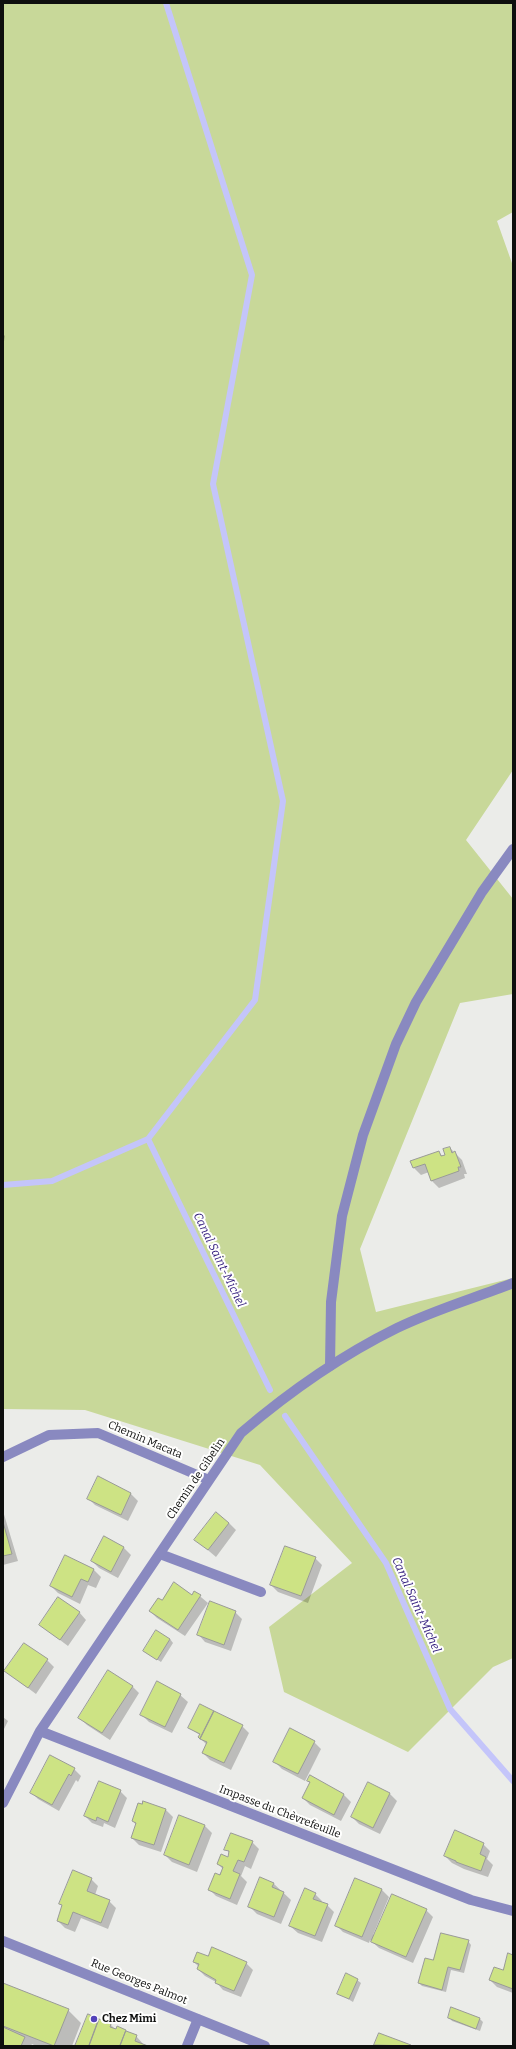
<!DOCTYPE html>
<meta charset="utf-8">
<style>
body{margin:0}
#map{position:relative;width:516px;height:2049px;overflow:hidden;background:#ebece9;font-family:Bitter,serif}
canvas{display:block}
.frame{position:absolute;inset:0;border:4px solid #0e0f0e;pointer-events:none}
</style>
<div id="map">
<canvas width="516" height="2049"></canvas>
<div class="frame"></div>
</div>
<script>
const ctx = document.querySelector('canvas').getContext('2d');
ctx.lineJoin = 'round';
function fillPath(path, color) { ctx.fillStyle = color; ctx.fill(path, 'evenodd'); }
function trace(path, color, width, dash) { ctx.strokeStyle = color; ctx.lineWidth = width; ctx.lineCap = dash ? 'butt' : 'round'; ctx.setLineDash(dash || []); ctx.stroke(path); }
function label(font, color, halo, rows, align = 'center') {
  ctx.font = font + ' Bitter,serif'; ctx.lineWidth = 4; ctx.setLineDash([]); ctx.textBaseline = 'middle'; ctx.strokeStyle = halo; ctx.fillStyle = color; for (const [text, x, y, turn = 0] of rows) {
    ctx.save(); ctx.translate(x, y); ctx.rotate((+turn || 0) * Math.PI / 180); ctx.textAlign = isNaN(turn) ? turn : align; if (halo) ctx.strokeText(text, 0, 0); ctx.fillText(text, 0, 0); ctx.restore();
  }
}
fillPath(new Path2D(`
 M 3,3 L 513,3 L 513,212 L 497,221 L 513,266 L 513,770 L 466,840 L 513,899 L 513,994 L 460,1003 L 360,1249 L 376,1312 L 513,1278 L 513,1658 L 493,1667 L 408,1752 L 284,1692 L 269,1627 L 352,1563 L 260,1465 L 85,1410 L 3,1409 Z`), '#c8d899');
fillPath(new Path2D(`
 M 3,334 L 5,336 L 3,347 Z
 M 450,1148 L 462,1160 L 467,1174 L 464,1174 L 465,1178 L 439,1188 L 432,1181 L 429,1172 L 421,1175 L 414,1168 L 439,1152 L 443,1157 L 446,1156 Z
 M 131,1494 L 138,1501 L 128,1521 L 95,1505 L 88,1498 Z
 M 3,1511 L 18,1561 L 3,1565 Z
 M 229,1523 L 236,1530 L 216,1557 L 196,1540 Z
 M 104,1537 L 124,1548 L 131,1555 L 118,1578 L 99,1568 L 92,1561 Z
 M 65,1556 L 94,1570 L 101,1577 L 96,1588 L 88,1585 L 80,1604 L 58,1593 L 51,1586 Z
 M 315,1558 L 322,1565 L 308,1603 L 278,1592 L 271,1585 Z
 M 195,1592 L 208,1603 L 185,1636 L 157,1618 L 150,1611 L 162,1602 L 193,1596 Z
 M 79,1612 L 86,1620 L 68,1646 L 40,1625 Z
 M 235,1612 L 242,1619 L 231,1651 L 205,1642 L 198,1634 Z
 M 170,1639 L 173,1643 L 161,1662 L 144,1651 Z
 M 47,1660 L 54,1667 L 36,1694 L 5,1671 Z
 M 132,1686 L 139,1693 L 110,1740 L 87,1725 L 80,1718 Z
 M 180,1695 L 188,1702 L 172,1733 L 149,1722 L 142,1715 Z
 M 3,1717 L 8,1721 L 3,1731 Z
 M 242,1726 L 249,1733 L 231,1770 L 210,1760 L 203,1753 L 207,1745 L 199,1737 L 200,1735 L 189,1728 Z
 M 314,1742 L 321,1749 L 305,1781 L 282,1769 L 275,1762 Z
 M 74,1769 L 81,1776 L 78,1782 L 76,1780 L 59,1811 L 38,1799 L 31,1792 Z
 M 310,1776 L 344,1795 L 351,1802 L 341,1821 L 310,1805 L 303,1798 L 310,1783 L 308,1781 Z
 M 368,1784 L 390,1794 L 397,1801 L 380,1834 L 359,1824 L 352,1817 Z
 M 120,1791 L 127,1798 L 115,1828 L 104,1823 L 103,1827 L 92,1823 L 85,1816 Z
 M 143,1803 L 166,1810 L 173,1817 L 161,1852 L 139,1845 L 132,1838 L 136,1825 L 133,1821 Z
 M 205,1826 L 212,1833 L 197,1872 L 172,1862 L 165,1855 Z
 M 252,1842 L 259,1849 L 251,1869 L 245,1866 L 241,1876 L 247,1882 L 237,1905 L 216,1896 L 209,1889 L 223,1869 L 218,1864 L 228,1858 L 230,1853 L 226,1849 Z
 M 483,1844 L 490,1851 L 487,1859 L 493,1865 L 488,1877 L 464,1869 L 452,1863 L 445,1856 Z
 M 91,1879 L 98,1886 L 95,1895 L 109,1901 L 116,1908 L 108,1929 L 81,1918 L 75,1932 L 65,1928 L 58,1921 Z
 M 273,1883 L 291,1900 L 281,1924 L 257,1914 L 250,1907 Z
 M 382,1890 L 389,1897 L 373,1935 L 426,1910 L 433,1917 L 413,1963 L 379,1948 L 370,1940 L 369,1943 L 343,1932 L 336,1925 Z
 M 315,1894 L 322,1901 L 321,1903 L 327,1905 L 334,1912 L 322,1942 L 298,1933 L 290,1926 Z
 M 468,1941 L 471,1945 L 464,1973 L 451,1970 L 446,1992 L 422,1986 L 419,1983 L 434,1961 Z
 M 513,1956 L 513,1993 L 497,1987 L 490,1980 L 503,1971 Z
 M 208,1958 L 246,1963 L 253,1970 L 241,1997 L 223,1990 L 216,1982 L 205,1976 L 198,1969 L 199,1967 L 194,1962 Z
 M 357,1980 L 361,1983 L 353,2002 L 338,1993 Z
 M 3,1984 L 68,2010 L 81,2023 L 72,2046 L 36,2046 L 32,2044 L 31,2046 L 3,2046 Z
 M 452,2009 L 480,2019 L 483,2022 L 480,2031 L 452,2021 L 449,2017 Z
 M 110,2024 L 117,2031 L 118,2027 L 136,2036 L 145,2046 L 76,2046 Z
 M 380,2034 L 410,2046 L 377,2046 Z`), '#0003');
trace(new Path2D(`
 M 148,1139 L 270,1390
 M 3,1185 L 52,1181 L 148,1139 L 255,1000 L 283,801 L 213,484 L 252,275 L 166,3
 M 285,1416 L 386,1563 L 450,1709 L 513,1781`), '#c4c5fa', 6);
const building = new Path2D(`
 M 450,1147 L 452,1153 L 455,1151 L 461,1167 L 458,1167 L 459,1171 L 431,1181 L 425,1164 L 413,1168 L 410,1161 L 439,1151 L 441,1156 L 445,1155 L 443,1149 Z
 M 98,1476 L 131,1493 L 121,1515 L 87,1499 Z
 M 216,1512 L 229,1523 L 208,1550 L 194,1540 Z
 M 3,1522 L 12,1554 L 3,1556 Z
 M 104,1536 L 124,1547 L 111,1572 L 91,1561 Z
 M 285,1546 L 316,1557 L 301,1596 L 270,1585 Z
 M 65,1555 L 94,1569 L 88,1582 L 81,1579 L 72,1597 L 50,1586 Z
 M 174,1582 L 192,1595 L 194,1591 L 201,1595 L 178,1630 L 149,1611 L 158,1598 L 162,1600 Z
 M 58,1597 L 80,1612 L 60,1640 L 39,1625 Z
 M 210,1601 L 236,1611 L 224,1645 L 197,1635 Z
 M 156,1630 L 170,1639 L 157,1660 L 143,1651 Z
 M 24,1643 L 48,1659 L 28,1688 L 4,1671 Z
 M 108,1670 L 133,1686 L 102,1733 L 78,1718 Z
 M 157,1681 L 181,1694 L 165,1727 L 140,1715 Z
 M 200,1704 L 214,1711 L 200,1739 L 198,1737 L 200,1734 L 188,1728 Z
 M 214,1711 L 243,1725 L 224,1763 L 202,1753 L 207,1742 L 200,1739 Z
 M 290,1728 L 315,1741 L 298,1774 L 273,1762 Z
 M 50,1755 L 75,1768 L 71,1776 L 69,1774 L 52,1805 L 30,1793 Z
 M 310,1775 L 344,1794 L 334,1815 L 302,1798 L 310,1782 L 307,1781 Z
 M 99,1781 L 121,1790 L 108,1822 L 97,1817 L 96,1821 L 84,1816 Z
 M 368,1782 L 390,1793 L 373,1828 L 351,1817 Z
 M 143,1801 L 166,1809 L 154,1845 L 131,1838 L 136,1823 L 132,1821 L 138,1803 L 142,1804 Z
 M 179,1815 L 205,1825 L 189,1865 L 164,1855 Z
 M 455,1830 L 484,1843 L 480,1854 L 486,1857 L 481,1871 L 456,1862 L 456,1861 L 444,1856 Z
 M 231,1833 L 253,1841 L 244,1862 L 238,1860 L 233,1871 L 240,1874 L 230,1899 L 208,1890 L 215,1873 L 220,1875 L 223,1867 L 217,1864 L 221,1854 L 228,1857 L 229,1851 L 224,1850 Z
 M 73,1870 L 92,1878 L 87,1891 L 110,1900 L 101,1923 L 73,1912 L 68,1925 L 57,1921 L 62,1905 L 59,1904 Z
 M 260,1877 L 274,1883 L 272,1887 L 284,1892 L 274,1917 L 248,1907 Z
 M 355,1878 L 382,1889 L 362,1937 L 335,1926 Z
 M 305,1888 L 316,1893 L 313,1899 L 328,1904 L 315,1936 L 289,1926 Z
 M 392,1894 L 427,1909 L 406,1957 L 371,1942 Z
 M 441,1933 L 469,1940 L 460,1970 L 448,1967 L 442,1990 L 418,1983 L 425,1958 L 433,1960 Z
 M 212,1947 L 247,1962 L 234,1991 L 215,1983 L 216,1980 L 197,1969 L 199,1964 L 193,1962 L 197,1952 L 208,1956 Z
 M 508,1953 L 513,1955 L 513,1989 L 489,1980 L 494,1967 L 503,1970 Z
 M 346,1973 L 358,1979 L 349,1999 L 337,1994 Z
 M 3,1983 L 69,2009 L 54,2046 L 3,2026 Z
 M 451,2007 L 480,2018 L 476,2029 L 448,2018 Z
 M 88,2014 L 99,2019 L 89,2046 L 75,2046 Z
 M 99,2019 L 111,2024 L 110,2027 L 116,2029 L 117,2026 L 126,2030 L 120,2046 L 89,2046 Z
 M 3,2027 L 25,2037 L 21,2046 L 3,2046 Z
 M 126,2031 L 137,2035 L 135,2041 L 148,2046 L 120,2046 Z
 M 379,2033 L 411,2045 L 411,2046 L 374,2045 Z`);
fillPath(building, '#cde384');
trace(building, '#999a97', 1);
trace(new Path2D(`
 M 330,1366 L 331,1302 L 342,1216 L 363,1135 L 396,1044 L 416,1002 L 482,892 L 513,849
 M 160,1554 L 261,1592`), '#8989c0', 10);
trace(new Path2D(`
 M 3,1457 L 49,1435 L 98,1433 L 209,1480
 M 40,1731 L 471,1900 L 513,1911
 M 3,1803 L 40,1731 L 241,1433 C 289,1392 340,1356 397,1328 C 434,1310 475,1298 513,1283
 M 3,1941 L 265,2046
 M 187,2046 L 198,2019`), '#8989c0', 10);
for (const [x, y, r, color] of [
 [94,2019,4,"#5342b9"]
]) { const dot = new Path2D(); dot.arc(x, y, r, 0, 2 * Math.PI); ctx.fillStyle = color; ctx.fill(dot); trace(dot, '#fffffe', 1.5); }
label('11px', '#0e0f0e', '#fffffe', [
 ["Chemin Macata",145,1440,23],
 ["Chemin de Gibelin",196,1479,-56],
 ["Impasse du Chèvrefeuille",280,1812,21],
 ["Rue Georges Palmot",139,1982,22]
]);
label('bold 11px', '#0e0f0e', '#fffffe', [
 ["Chez Mimi",102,2019]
], 'left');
label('italic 12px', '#2e187a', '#fffffe', [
 ["Canal Saint-Michel",219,1260,64],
 ["Canal Saint-Michel",416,1605,66]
]);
</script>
